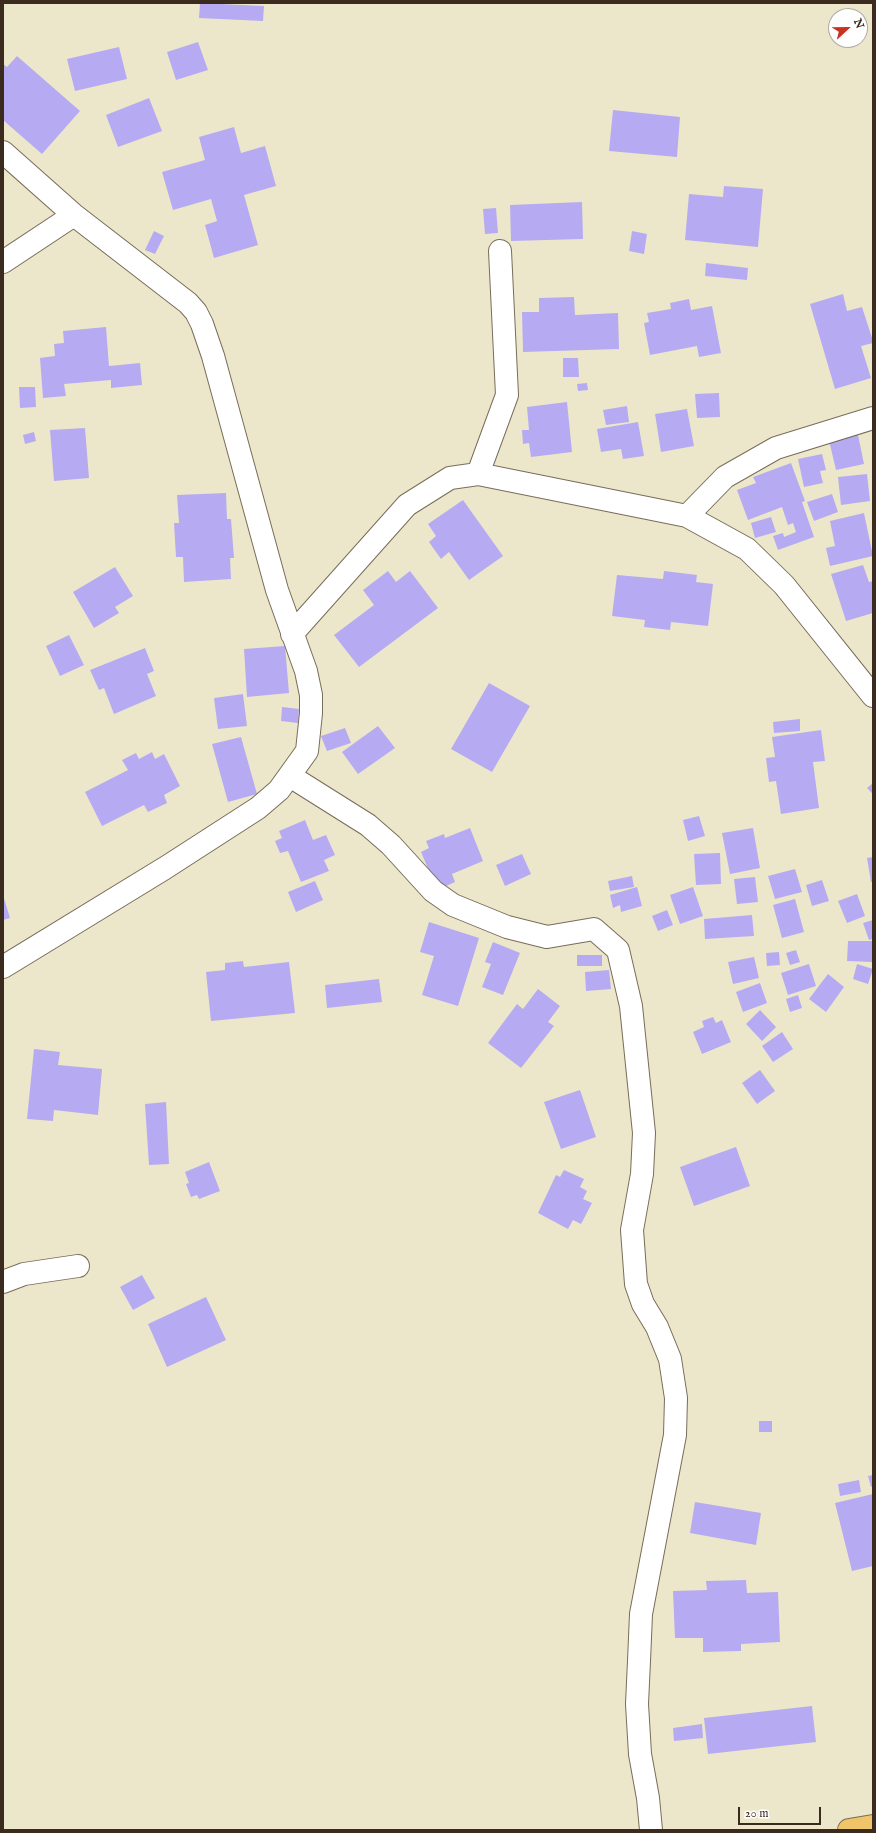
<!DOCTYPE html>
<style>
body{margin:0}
#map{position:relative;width:876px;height:1833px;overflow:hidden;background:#ece7ca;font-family:"IM FELL English",serif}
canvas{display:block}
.frame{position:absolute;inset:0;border:4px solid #3b2a1e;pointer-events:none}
.north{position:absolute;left:828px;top:8px;width:40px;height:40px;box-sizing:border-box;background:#fff;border:1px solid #b1aaa5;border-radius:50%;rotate:68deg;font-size:11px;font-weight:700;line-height:16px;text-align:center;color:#3b2a1e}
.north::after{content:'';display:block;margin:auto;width:14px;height:18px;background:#c8321e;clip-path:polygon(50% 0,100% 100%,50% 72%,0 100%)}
.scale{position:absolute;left:738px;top:1807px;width:83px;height:18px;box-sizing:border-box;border:2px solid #3b2a1e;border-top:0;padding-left:5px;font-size:12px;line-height:14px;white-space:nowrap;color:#3b2a1e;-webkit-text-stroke:3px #fff;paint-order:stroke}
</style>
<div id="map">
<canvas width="876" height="1833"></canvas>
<div class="frame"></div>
<div class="north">N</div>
<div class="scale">20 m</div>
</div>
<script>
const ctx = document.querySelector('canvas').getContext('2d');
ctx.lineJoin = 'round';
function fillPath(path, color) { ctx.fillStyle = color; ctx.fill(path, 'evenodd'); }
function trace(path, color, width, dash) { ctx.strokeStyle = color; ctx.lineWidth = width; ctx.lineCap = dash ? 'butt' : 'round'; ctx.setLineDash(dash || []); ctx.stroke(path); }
fillPath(new Path2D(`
 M 200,3 L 264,6 L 263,21 L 199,18 Z
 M 198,42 L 208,70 L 176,80 L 167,52 Z
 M 119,47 L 127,79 L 75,91 L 67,59 Z
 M 17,56 L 80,111 L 42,154 L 3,120 L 3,64 L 7,67 Z
 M 149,98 L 162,131 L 118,147 L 106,115 Z
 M 613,110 L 680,117 L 677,157 L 609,151 Z
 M 234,127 L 241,153 L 265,146 L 276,186 L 244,195 L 258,245 L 214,258 L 205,225 L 217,221 L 211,199 L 173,210 L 162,172 L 205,160 L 199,137 Z
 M 724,186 L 763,189 L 758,247 L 685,240 L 689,194 L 723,197 Z
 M 582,202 L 583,239 L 511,241 L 510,205 Z
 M 496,208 L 498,233 L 485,234 L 483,209 Z
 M 154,231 L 164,236 L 155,254 L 145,250 Z
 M 632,231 L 647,234 L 644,254 L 629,251 Z
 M 706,263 L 748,268 L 747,280 L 705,276 Z
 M 843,294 L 847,311 L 862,307 L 873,341 L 873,343 L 861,346 L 871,378 L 835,389 L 810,304 Z
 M 574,297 L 575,315 L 618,313 L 619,349 L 523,352 L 522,312 L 539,312 L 539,298 Z
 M 689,299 L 691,310 L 712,306 L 721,353 L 699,357 L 697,346 L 650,355 L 644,323 L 649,322 L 647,313 L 671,309 L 670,303 Z
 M 106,327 L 109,366 L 140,363 L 142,385 L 111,388 L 111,380 L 64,384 L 66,396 L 43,398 L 40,358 L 55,356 L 54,344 L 64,343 L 63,331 Z
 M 563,358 L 578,358 L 579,377 L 563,377 Z
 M 587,383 L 588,390 L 578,391 L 577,384 Z
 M 19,387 L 35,387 L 36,407 L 20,408 Z
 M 719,393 L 720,417 L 697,418 L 695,394 Z
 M 567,402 L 572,452 L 531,457 L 529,443 L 523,444 L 522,430 L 529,430 L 527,407 Z
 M 627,406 L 629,422 L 606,425 L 603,410 Z
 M 687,409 L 694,446 L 661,452 L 655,414 Z
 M 638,422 L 644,456 L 623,459 L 621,449 L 601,452 L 597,429 Z
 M 85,428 L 89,478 L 54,481 L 50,430 Z
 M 857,430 L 864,464 L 836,470 L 828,436 Z
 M 34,432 L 36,441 L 25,444 L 23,435 Z
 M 822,454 L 826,470 L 820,471 L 823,483 L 804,487 L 798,459 Z
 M 791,463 L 805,501 L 802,502 L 814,537 L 778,550 L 773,536 L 783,533 L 784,537 L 796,532 L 793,523 L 788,525 L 782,507 L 748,520 L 737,490 L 756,483 L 753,477 Z
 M 867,474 L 870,501 L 841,505 L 838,477 Z
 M 226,493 L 227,519 L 231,519 L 234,558 L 230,558 L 231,579 L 184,582 L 183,557 L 176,557 L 174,523 L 179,523 L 177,495 Z
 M 832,494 L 838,512 L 814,521 L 807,502 Z
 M 463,500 L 503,556 L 469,580 L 449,552 L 441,559 L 429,542 L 436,536 L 428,524 Z
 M 864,513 L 873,556 L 830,566 L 826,548 L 835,546 L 830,521 Z
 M 771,517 L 776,532 L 755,538 L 751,523 Z
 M 863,565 L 869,582 L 873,581 L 873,613 L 846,621 L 831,574 Z
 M 115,567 L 133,596 L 115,607 L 119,613 L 94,628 L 73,592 Z
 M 388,571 L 396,582 L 410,571 L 438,608 L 359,667 L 334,635 L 374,605 L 363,590 Z
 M 664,571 L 697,575 L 696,582 L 713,584 L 708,626 L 671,622 L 670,630 L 644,627 L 645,620 L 612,616 L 617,575 L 663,579 Z
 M 69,635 L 84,665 L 60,676 L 46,646 Z
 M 285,646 L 289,693 L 247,697 L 244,649 Z
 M 145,648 L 154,671 L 147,674 L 156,696 L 114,714 L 104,688 L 99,690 L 90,670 Z
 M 489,683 L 530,706 L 492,772 L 451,749 Z
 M 243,694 L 247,726 L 218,729 L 214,698 Z
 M 282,707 L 299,709 L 298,723 L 281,721 Z
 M 800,719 L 800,731 L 774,733 L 773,722 Z
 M 378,726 L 395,748 L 358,774 L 342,752 Z
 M 345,728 L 351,743 L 327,751 L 321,736 Z
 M 821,730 L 825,761 L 813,762 L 819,808 L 781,814 L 776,781 L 769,782 L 766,758 L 775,757 L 772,737 Z
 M 241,737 L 257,794 L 228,802 L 212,744 Z
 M 152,752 L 155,759 L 164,754 L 180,786 L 164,795 L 167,803 L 148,812 L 144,805 L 102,826 L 85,792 L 128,770 L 122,760 L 136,753 L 139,759 Z
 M 873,783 L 873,794 L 867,788 Z
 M 699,816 L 705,836 L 688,841 L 683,820 Z
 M 305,820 L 313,840 L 326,835 L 335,855 L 324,860 L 329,871 L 301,882 L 288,851 L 280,853 L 275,841 L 282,838 L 279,831 Z
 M 470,828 L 483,861 L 452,874 L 455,882 L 437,890 L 421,852 L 429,848 L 426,841 L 444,834 L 445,838 Z
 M 753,828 L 760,868 L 730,874 L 722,833 Z
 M 720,853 L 721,884 L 696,885 L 694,854 Z
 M 522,854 L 531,874 L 505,886 L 496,865 Z
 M 873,857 L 873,882 L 871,882 L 867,858 Z
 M 795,869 L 802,892 L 775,899 L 768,876 Z
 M 632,876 L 634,887 L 610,891 L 608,881 Z
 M 755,877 L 758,902 L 737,904 L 734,879 Z
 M 822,880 L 829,901 L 812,906 L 806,885 Z
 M 315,881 L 323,900 L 296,912 L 288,892 Z
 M 637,887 L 642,906 L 621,912 L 620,905 L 613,908 L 610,895 Z
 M 693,887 L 703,916 L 680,924 L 670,895 Z
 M 857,894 L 865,916 L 847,923 L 838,901 Z
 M 3,895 L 10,918 L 3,920 Z
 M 795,899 L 804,932 L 782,938 L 773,905 Z
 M 667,910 L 673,925 L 658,931 L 652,916 Z
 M 752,915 L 754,936 L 705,939 L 704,919 Z
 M 873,920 L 873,939 L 869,940 L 863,923 Z
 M 429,922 L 479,938 L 458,1006 L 422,995 L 434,956 L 420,952 Z
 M 848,941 L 873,941 L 872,962 L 847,961 Z
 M 493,942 L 520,953 L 503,995 L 482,987 L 491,964 L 485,962 Z
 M 796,950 L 800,962 L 790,965 L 786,953 Z
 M 779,952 L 780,965 L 767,966 L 766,953 Z
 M 577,955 L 602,955 L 602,966 L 577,966 Z
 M 754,957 L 759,978 L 733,984 L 728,962 Z
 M 243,961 L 244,967 L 289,962 L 295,1013 L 211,1021 L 206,972 L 225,970 L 225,963 Z
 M 809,964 L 816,986 L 788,995 L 781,973 Z
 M 857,964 L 873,969 L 868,984 L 853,979 Z
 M 609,970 L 611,989 L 586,991 L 585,972 Z
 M 828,974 L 844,987 L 826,1012 L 809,999 Z
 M 379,979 L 382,1002 L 327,1008 L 325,985 Z
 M 760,983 L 767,1003 L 743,1012 L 736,992 Z
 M 538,989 L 560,1006 L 548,1022 L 554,1026 L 521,1068 L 488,1043 L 517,1004 L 523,1009 Z
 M 798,995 L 802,1008 L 790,1012 L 786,999 Z
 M 760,1010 L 776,1027 L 762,1041 L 746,1024 Z
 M 713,1017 L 716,1023 L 722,1020 L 731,1042 L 702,1054 L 693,1032 L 704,1027 L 702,1021 Z
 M 782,1032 L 793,1049 L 773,1062 L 762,1046 Z
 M 34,1049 L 60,1052 L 58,1065 L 102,1069 L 98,1115 L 54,1110 L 53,1121 L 27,1119 Z
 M 760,1070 L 775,1091 L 757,1104 L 742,1083 Z
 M 580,1090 L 596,1137 L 561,1149 L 544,1102 Z
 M 166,1102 L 169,1164 L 149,1165 L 145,1104 Z
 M 736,1147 L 750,1186 L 694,1206 L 680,1167 Z
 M 209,1162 L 220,1191 L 199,1199 L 197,1195 L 191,1197 L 186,1184 L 189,1183 L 185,1172 Z
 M 564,1170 L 584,1179 L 580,1187 L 587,1191 L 583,1199 L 592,1203 L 581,1224 L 573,1220 L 568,1229 L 538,1213 L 556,1175 L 560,1177 Z
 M 142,1275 L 155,1298 L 133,1310 L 120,1287 Z
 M 206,1297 L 226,1340 L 167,1367 L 148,1324 Z
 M 759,1421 L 772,1421 L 772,1432 L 759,1432 Z
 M 873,1475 L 873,1486 L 871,1487 L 868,1476 Z
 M 859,1480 L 861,1492 L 840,1496 L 838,1484 Z
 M 873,1494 L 873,1566 L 852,1571 L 835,1503 Z
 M 695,1502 L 761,1513 L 756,1545 L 690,1533 Z
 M 746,1580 L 747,1593 L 778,1592 L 780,1642 L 741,1644 L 741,1651 L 703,1652 L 703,1638 L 675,1638 L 673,1591 L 707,1590 L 706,1581 Z
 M 812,1706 L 816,1742 L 708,1754 L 704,1718 Z
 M 702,1724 L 703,1738 L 674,1741 L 673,1728 Z`), '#b6abf2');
const minor = new Path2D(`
 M 3,152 L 74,215 L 188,303 L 196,312 L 202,324 L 213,356 L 277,590 L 306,671 L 311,695 L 311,713 L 307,751 L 279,790 L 258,808 L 165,868 L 3,967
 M 3,262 L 74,215
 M 478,474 L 507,395 L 500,251
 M 687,516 L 725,477 L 776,448 L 873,418
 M 292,634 L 407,505 L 450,478 L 478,474 L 687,516 L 747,549 L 784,585 L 873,696
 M 290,776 L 368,825 L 391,845 L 433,891 L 453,905 L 507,927 L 547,937 L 594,929 L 618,950 L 631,1006 L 644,1133 L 642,1174 L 632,1230 L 636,1284 L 643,1304 L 657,1327 L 670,1359 L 676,1398 L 675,1435 L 641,1614 L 639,1661 L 637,1704 L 640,1754 L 648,1798 L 651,1830
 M 3,1282 L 24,1274 L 78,1266`);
const trunk = new Path2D(`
 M 849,1830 L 873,1826`);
trace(minor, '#796c5a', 24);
trace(trunk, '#796c5a', 24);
trace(minor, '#fff', 22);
trace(trunk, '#f0c469', 22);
</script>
